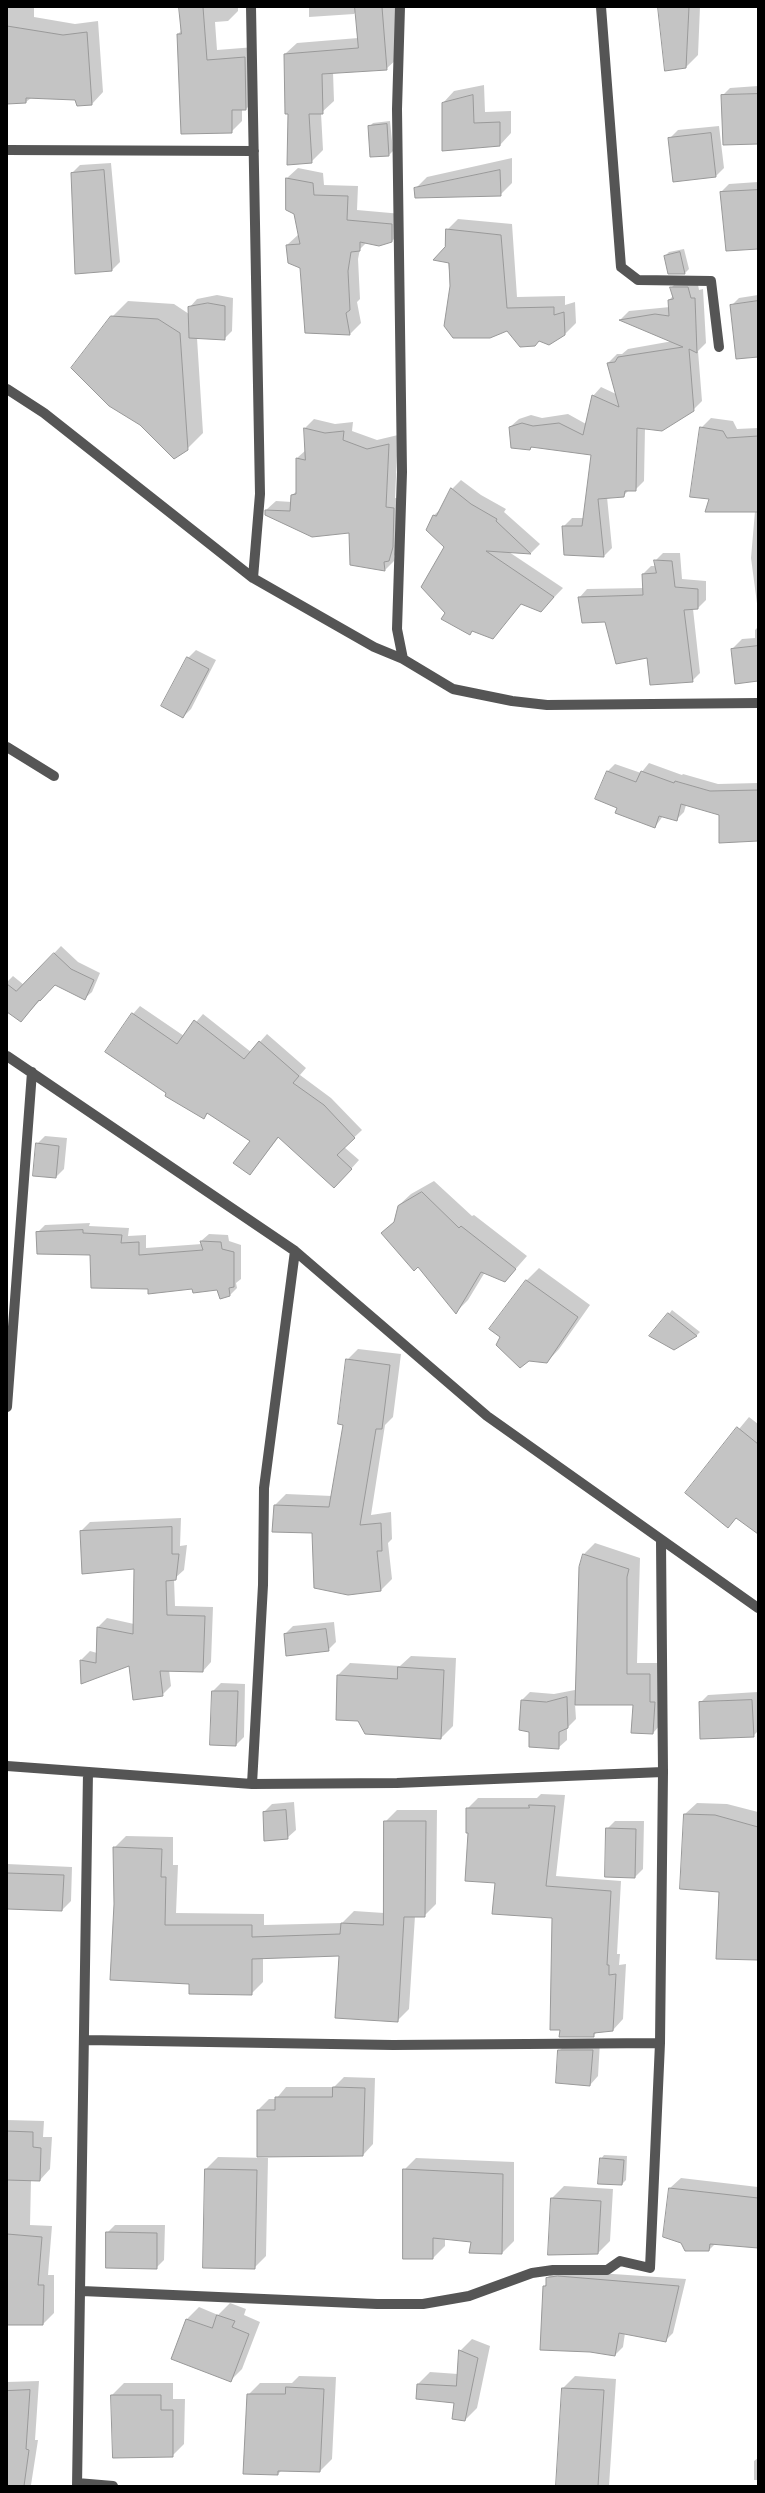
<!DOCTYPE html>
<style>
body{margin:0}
#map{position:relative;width:765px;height:2493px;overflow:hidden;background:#fff;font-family:Mulish,sans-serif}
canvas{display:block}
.frame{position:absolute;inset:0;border:8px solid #000;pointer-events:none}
</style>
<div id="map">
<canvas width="765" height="2493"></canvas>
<div class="frame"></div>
</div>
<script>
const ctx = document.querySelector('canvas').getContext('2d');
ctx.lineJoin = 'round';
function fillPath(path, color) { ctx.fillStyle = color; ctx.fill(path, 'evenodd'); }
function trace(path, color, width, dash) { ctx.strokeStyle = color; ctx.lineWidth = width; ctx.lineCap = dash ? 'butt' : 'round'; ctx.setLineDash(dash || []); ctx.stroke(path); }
fillPath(new Path2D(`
 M 7,7 L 34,7 L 34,17 L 75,24 L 98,21 L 103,92 L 92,104 L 78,105 L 75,99 L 31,98 L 26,102 L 7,103 Z
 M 180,7 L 238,7 L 238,11 L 228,21 L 215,22 L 217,50 L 255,47 L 256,99 L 246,109 L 242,109 L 242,121 L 231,132 L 178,34 L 181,31 Z
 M 309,7 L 361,7 L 354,14 L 309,17 Z
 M 365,7 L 395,7 L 398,58 L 386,69 L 333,72 L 334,101 L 321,113 L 323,150 L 311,162 L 289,113 L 285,54 L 297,43 L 358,38 Z
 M 659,7 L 700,7 L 698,55 L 686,67 Z
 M 484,85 L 485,112 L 511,111 L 511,133 L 500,145 L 443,103 L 454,91 Z
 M 758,86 L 758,143 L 722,96 L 730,88 Z
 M 390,121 L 393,151 L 389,155 L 371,156 L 369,127 L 373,123 Z
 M 719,126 L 724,168 L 716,176 L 670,138 L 678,130 Z
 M 512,158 L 512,183 L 500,195 L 415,189 L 427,177 Z
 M 111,163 L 120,262 L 112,270 L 76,273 L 72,173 L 80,165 Z
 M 298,168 L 323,173 L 324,185 L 358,186 L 357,210 L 402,214 L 403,230 L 392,241 L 366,243 L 360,249 L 358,259 L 360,299 L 357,302 L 361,323 L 350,334 L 306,332 L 301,267 L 287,245 L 299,234 L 295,213 L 287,210 L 287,178 Z
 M 758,182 L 758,248 L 721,192 L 729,184 Z
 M 458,219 L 512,224 L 517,297 L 565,296 L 565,305 L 575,302 L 576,323 L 564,335 L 507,330 L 451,286 L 446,247 L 447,230 Z
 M 684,249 L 689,269 L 685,273 L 669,273 L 665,256 L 669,252 Z
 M 680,279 L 697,279 L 699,290 L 703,289 L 706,343 L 698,351 L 702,401 L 693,410 L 645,428 L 644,481 L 635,490 L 629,490 L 623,496 L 607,497 L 612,548 L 604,556 L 563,527 L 572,518 L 584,518 L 592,454 L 533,446 L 530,449 L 510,427 L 519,419 L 531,415 L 542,418 L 568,414 L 586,424 L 593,396 L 601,387 L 616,394 L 608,363 L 617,354 L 622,354 L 628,349 L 673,341 L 621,319 L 629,311 L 670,307 L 669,300 L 673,296 L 672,287 Z
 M 217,295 L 233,298 L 232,331 L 224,339 L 197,338 L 203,433 L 187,449 L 112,317 L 128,301 L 174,304 L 189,314 L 189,308 L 197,299 Z
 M 758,295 L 758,356 L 731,306 L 739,298 Z
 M 711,418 L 733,421 L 737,429 L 758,428 L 758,422 L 758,611 L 751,558 L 755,511 L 710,498 L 701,428 Z
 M 314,419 L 335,424 L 353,422 L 352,431 L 377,440 L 398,435 L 395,498 L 403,499 L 398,551 L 394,556 L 394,561 L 385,570 L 350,532 L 266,510 L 276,501 L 292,502 L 292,495 L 297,491 L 297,458 L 306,450 L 305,428 Z
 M 461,480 L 481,495 L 506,509 L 504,512 L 540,544 L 531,553 L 509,552 L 563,588 L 541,611 L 522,603 L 493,637 L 446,613 L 445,547 L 433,516 L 442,508 L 452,489 Z
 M 663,553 L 680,553 L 682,579 L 706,581 L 706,600 L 698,608 L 693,609 L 700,673 L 692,681 L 648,657 L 579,598 L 587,589 L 644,588 L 643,574 L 651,566 L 656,566 L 655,561 Z
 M 758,627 L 758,677 L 732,649 L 742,639 L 755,638 L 755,630 Z
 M 196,650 L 216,660 L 191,709 L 183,717 L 188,658 Z
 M 649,763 L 682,775 L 683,774 L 718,784 L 758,783 L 758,840 L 720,814 L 686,805 L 684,812 L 676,820 L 663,816 L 655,827 L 618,807 L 607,772 L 615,764 L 641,773 Z
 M 61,946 L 78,962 L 100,973 L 92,992 L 84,999 L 55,984 L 21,1021 L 7,1010 L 7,982 L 13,976 L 24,985 Z
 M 140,1006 L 184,1036 L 203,1014 L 251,1052 L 267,1034 L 306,1068 L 300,1075 L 331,1098 L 362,1130 L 344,1147 L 359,1160 L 342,1179 L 279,1137 L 250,1174 L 251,1141 L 208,1113 L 204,1118 L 167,1093 L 133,1014 Z
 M 45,1136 L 67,1138 L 64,1169 L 56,1177 L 37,1144 Z
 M 434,1181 L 472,1216 L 474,1215 L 527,1256 L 505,1281 L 485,1272 L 468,1300 L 456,1312 L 419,1266 L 382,1233 L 396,1220 L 398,1206 L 411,1194 Z
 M 90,1223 L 89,1226 L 129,1228 L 128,1236 L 146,1235 L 146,1248 L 202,1244 L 201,1241 L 209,1234 L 228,1235 L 229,1241 L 241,1245 L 241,1279 L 236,1283 L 237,1288 L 230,1295 L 217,1289 L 149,1288 L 91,1254 L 37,1233 L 45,1225 Z
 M 539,1268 L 590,1305 L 559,1349 L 547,1362 L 491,1329 L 527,1280 Z
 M 672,1310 L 700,1332 L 696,1336 L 669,1314 Z
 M 358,1349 L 401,1354 L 393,1417 L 385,1425 L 371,1515 L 391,1512 L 392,1539 L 388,1543 L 392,1579 L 381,1590 L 313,1532 L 275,1505 L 286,1494 L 332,1496 L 344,1424 L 347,1360 Z
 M 749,1417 L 758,1424 L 758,1529 L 737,1517 L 728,1527 L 686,1493 Z
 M 181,1518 L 180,1546 L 187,1545 L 184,1570 L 174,1579 L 175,1606 L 213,1607 L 211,1662 L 203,1671 L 169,1670 L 171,1686 L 162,1695 L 129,1664 L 82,1682 L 81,1660 L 90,1651 L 97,1653 L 98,1627 L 107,1618 L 134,1624 L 135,1568 L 81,1531 L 90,1522 Z
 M 595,1543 L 640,1558 L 637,1663 L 660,1663 L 663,1722 L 653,1733 L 634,1704 L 575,1704 L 576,1719 L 567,1728 L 567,1740 L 558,1748 L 530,1731 L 520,1729 L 522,1700 L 530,1692 L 554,1694 L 575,1690 L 577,1695 L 580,1568 L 584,1554 Z
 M 334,1622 L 336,1642 L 328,1650 L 285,1634 L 293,1626 Z
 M 411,1656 L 456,1658 L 453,1726 L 441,1738 L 338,1675 L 350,1663 L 400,1666 Z
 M 221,1683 L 245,1684 L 244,1737 L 236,1745 L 213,1691 Z
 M 758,1692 L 758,1731 L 753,1736 L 700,1703 L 708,1695 Z
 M 541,1794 L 565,1795 L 556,1876 L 621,1881 L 617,1954 L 620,1954 L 619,1965 L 626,1964 L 623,2019 L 613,2030 L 597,2032 L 593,2036 L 561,2029 L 553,1917 L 496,1882 L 469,1832 L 467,1809 L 478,1798 L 537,1798 Z
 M 294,1802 L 296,1830 L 287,1838 L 264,1812 L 272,1804 Z
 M 697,1803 L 727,1804 L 758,1812 L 758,1959 L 720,1891 L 685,1814 Z
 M 397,1810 L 437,1810 L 436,1904 L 424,1916 L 415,1916 L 409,2009 L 397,2021 L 340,1955 L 263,1958 L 263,1982 L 251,1994 L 190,1983 L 115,1904 L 114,1848 L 126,1836 L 173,1837 L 173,1865 L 178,1865 L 176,1913 L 264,1914 L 264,1925 L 342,1923 L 354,1911 L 384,1913 L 385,1822 Z
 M 615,1821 L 644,1821 L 643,1869 L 635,1877 L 607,1829 Z
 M 7,1864 L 72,1867 L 71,1901 L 62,1910 L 7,1908 Z
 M 600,2042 L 598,2076 L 590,2085 L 559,2051 L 567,2043 Z
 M 344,2077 L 375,2078 L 373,2144 L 363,2155 L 258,2156 L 258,2110 L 269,2099 L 276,2099 L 286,2087 L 334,2087 Z
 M 7,2120 L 44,2121 L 43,2137 L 52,2137 L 50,2169 L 40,2180 L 31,2180 L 30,2225 L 52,2226 L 48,2275 L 54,2275 L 54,2313 L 43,2324 L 7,2324 Z
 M 604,2155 L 627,2156 L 626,2180 L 622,2184 L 601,2159 Z
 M 218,2157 L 268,2158 L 266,2256 L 254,2268 L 206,2169 Z
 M 416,2158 L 514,2162 L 514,2241 L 502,2253 L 472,2241 L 445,2238 L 445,2246 L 433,2258 L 404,2170 Z
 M 681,2178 L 758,2187 L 758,2247 L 716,2243 L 709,2250 L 670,2188 Z
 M 564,2186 L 613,2189 L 610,2241 L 598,2253 L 552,2198 Z
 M 115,2225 L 165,2225 L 164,2260 L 156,2268 L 107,2233 Z
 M 555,2270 L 686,2279 L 673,2333 L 665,2341 L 625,2333 L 623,2347 L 615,2355 L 544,2287 L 547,2283 L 547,2278 Z
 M 230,2303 L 246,2309 L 244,2315 L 260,2322 L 242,2369 L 230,2381 L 172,2358 L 187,2319 L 199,2307 L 218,2315 Z
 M 472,2339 L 490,2346 L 477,2408 L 465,2420 L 455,2402 L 418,2384 L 430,2372 L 458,2374 L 460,2351 Z
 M 299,2376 L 336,2377 L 332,2459 L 320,2471 L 282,2470 L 278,2474 L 248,2395 L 260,2383 L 292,2383 Z
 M 575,2376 L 616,2379 L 609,2486 L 557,2486 L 563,2388 Z
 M 39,2381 L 35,2440 L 38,2440 L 31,2485 L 7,2486 L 7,2382 Z
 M 124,2383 L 173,2383 L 173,2399 L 185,2399 L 184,2444 L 172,2456 L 112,2395 Z
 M 758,2458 L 758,2480 L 754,2480 L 754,2461 Z`), '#0003');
const building = new Path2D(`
 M 179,7 L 203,7 L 207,60 L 245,57 L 246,110 L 232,110 L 232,133 L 181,134 L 177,34 L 181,34 Z
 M 355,7 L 382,7 L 387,70 L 322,74 L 323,114 L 309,114 L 312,163 L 287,165 L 288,114 L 285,114 L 284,54 L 358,48 Z
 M 658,7 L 689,7 L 686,68 L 665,71 Z
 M 7,26 L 63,35 L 87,32 L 92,105 L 77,106 L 75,100 L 26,98 L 26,103 L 7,104 Z
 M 758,94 L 758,144 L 723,145 L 721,95 Z
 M 473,95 L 474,123 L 500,122 L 500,146 L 442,151 L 442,103 Z
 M 387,124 L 389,156 L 370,157 L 368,126 Z
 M 711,133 L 716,177 L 673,182 L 668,138 Z
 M 104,170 L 112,271 L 75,274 L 71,173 Z
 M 500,170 L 501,196 L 415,198 L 414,188 Z
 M 286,178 L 313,183 L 314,195 L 348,196 L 347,220 L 392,224 L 392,242 L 379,246 L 360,242 L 360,251 L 351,252 L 348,271 L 350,310 L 346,313 L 350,335 L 305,333 L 300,268 L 288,263 L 286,245 L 300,244 L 294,214 L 286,210 Z
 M 758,190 L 758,249 L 726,251 L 720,192 Z
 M 446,229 L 501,235 L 507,308 L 554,307 L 554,315 L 564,312 L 565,335 L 549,345 L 539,341 L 535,346 L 520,347 L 507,331 L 490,338 L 453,338 L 444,326 L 450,286 L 449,263 L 433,260 L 445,247 Z
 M 680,252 L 685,274 L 668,274 L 664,256 Z
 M 670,287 L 688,287 L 691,298 L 695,298 L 697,353 L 689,349 L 694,411 L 662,431 L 637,428 L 636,491 L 625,491 L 624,497 L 598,499 L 604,557 L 564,555 L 562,526 L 582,526 L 591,455 L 531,447 L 530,450 L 511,448 L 509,427 L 522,423 L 533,426 L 559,423 L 583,435 L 592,395 L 619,407 L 607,363 L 615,362 L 618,357 L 683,347 L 619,320 L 655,314 L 669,316 L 668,300 L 673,299 Z
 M 758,301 L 758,357 L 736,359 L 730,305 Z
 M 208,303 L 225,306 L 225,340 L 189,338 L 188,307 Z
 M 111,316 L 158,319 L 180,333 L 188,450 L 174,459 L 140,425 L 109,406 L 71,368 Z
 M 700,427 L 723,431 L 727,438 L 758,436 L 758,512 L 705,512 L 709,499 L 690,497 Z
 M 304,428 L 325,433 L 344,431 L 343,440 L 367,449 L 389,444 L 386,507 L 394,508 L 393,547 L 389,561 L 384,562 L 385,571 L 350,565 L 349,533 L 312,537 L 265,515 L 265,510 L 290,511 L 291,495 L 296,494 L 296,458 L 305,460 Z
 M 451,488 L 471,504 L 497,519 L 496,521 L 531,554 L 486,551 L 554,597 L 541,612 L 521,604 L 493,639 L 472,631 L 470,635 L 441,619 L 445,613 L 421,587 L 444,547 L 426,530 L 433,515 L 436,516 Z
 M 654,560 L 672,561 L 675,587 L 698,589 L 698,609 L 684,610 L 693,682 L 650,685 L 647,658 L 616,664 L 605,622 L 582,623 L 578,597 L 643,595 L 642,574 L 656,573 Z
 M 758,646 L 758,681 L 735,684 L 731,649 Z
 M 187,657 L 209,669 L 183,718 L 161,706 Z
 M 607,771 L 636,782 L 641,771 L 674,783 L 675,781 L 710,791 L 758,790 L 758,841 L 719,843 L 719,815 L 681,804 L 677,821 L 659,816 L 655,828 L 615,813 L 617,808 L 595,799 Z
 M 54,953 L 71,969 L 94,980 L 85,1000 L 55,985 L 40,1001 L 39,1000 L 21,1022 L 7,1012 L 7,984 L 16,991 Z
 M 132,1013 L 177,1044 L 194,1020 L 244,1059 L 259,1041 L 299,1076 L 293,1083 L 324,1105 L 355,1138 L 337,1155 L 352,1169 L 334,1188 L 278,1137 L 250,1175 L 233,1163 L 250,1141 L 207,1113 L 204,1119 L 165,1096 L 166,1093 L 105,1052 Z
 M 36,1143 L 59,1146 L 56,1178 L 33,1176 Z
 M 422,1192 L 459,1228 L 461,1226 L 516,1269 L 505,1282 L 481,1272 L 456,1314 L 418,1267 L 414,1271 L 381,1233 L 394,1222 L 398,1206 Z
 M 83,1230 L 83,1233 L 122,1235 L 121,1243 L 139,1242 L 139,1255 L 203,1250 L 200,1241 L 221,1242 L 222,1249 L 234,1252 L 234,1287 L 229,1288 L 230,1296 L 220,1299 L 217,1290 L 193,1293 L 192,1289 L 148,1294 L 148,1289 L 91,1288 L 90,1255 L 37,1254 L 36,1232 Z
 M 526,1280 L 578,1317 L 547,1363 L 529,1361 L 520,1368 L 496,1345 L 500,1337 L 489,1329 Z
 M 668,1313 L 697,1336 L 674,1350 L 649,1336 Z
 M 346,1359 L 390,1365 L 382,1429 L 376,1429 L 360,1525 L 381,1523 L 382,1551 L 377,1551 L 381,1591 L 348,1595 L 314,1588 L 312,1533 L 272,1532 L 274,1505 L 329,1507 L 343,1425 L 338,1424 Z
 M 737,1427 L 758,1444 L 758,1534 L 736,1518 L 728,1528 L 685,1493 Z
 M 172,1527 L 172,1554 L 179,1554 L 176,1580 L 166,1581 L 167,1615 L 205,1616 L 203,1672 L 160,1671 L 163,1696 L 133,1700 L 129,1666 L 81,1684 L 80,1660 L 96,1663 L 97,1627 L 133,1634 L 134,1569 L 82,1574 L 80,1531 Z
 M 583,1554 L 629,1569 L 627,1577 L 627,1674 L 650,1674 L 650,1702 L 655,1702 L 653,1734 L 631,1733 L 633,1705 L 575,1705 L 579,1567 Z
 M 326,1629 L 329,1651 L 286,1656 L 284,1634 Z
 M 398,1667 L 444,1670 L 441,1739 L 365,1734 L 358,1721 L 336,1720 L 337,1675 L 397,1679 Z
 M 212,1691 L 238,1691 L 236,1746 L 210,1745 Z
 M 567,1697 L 568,1728 L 559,1732 L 559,1749 L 529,1747 L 529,1732 L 519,1730 L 521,1700 L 546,1702 Z
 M 752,1700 L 754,1737 L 700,1739 L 699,1702 Z
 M 529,1805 L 555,1806 L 546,1886 L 611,1891 L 607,1965 L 609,1965 L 609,1975 L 616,1974 L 613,2031 L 594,2033 L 594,2037 L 559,2037 L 560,2030 L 550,2030 L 552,1918 L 492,1914 L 495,1883 L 465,1881 L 468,1833 L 466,1833 L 466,1808 L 529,1808 Z
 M 286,1810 L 288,1839 L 264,1841 L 263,1812 Z
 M 684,1814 L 715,1815 L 758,1827 L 758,1960 L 716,1959 L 719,1892 L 680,1889 Z
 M 384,1821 L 426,1821 L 425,1917 L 404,1917 L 398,2022 L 335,2018 L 339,1956 L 252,1959 L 252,1995 L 189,1994 L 189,1984 L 110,1980 L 114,1904 L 113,1847 L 162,1849 L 161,1877 L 166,1877 L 165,1925 L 252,1925 L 252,1937 L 340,1934 L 341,1923 L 383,1925 Z
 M 606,1828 L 636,1829 L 635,1878 L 605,1877 Z
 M 7,1873 L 64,1875 L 62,1911 L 7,1909 Z
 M 558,2050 L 593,2050 L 590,2086 L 556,2083 Z
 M 333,2087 L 365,2088 L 363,2156 L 257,2157 L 257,2110 L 275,2110 L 275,2097 L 332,2097 Z
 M 7,2131 L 33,2132 L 33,2147 L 41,2148 L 40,2181 L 7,2180 Z
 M 600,2158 L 624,2160 L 622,2185 L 598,2184 Z
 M 205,2169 L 257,2170 L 255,2269 L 203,2268 Z
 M 403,2169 L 503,2174 L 502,2254 L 469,2253 L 471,2242 L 433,2238 L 433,2259 L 403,2259 Z
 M 669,2188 L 758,2198 L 758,2248 L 710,2244 L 709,2251 L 685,2251 L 681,2243 L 663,2237 Z
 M 551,2198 L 601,2201 L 598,2254 L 548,2255 Z
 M 106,2232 L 157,2233 L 157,2269 L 106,2268 Z
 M 7,2234 L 42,2237 L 38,2285 L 44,2285 L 43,2325 L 7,2325 Z
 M 558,2276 L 679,2286 L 666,2342 L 619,2333 L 615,2356 L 590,2352 L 540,2350 L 543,2286 L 546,2286 L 546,2278 Z
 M 217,2315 L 235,2321 L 232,2327 L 249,2334 L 231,2382 L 171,2359 L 186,2319 L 212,2328 Z
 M 459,2350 L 478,2358 L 465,2421 L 452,2419 L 454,2403 L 416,2399 L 417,2384 L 456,2386 Z
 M 286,2387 L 324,2389 L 320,2472 L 278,2471 L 278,2475 L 243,2474 L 247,2394 L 285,2394 Z
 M 562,2388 L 604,2390 L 598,2486 L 556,2486 Z
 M 30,2390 L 26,2449 L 29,2450 L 24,2486 L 7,2486 L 7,2391 Z
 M 111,2395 L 161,2395 L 161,2410 L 173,2410 L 173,2457 L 113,2458 Z`);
fillPath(building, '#c4c4c4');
trace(building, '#999', 1);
trace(new Path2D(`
 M 251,7 L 260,494 L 253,578
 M 601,7 L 621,267 L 638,280 L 711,281 L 719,347
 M 7,150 L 254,151
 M 7,389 L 44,413 L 253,578 L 374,647 L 403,659 L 397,629 L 402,472 L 397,109 L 400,7
 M 403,659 L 453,689 L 512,701 L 547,705 L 758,703
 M 7,747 L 54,776
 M 7,1056 L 295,1251 L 487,1416 L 758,1608
 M 7,1407 L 32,1072
 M 7,1766 L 252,1784 L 397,1783 L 663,1772
 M 252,1784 L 263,1585 L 264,1488 L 295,1251
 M 86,2040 L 393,2045 L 660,2043
 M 82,2291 L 377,2304 L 423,2304 L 469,2296 L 532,2273 L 553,2270 L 607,2270 L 620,2261 L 650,2268 L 660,2043 L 663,1772 L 661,1541
 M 77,2483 L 113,2486
 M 77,2486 L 88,1772`), '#555', 10);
</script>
